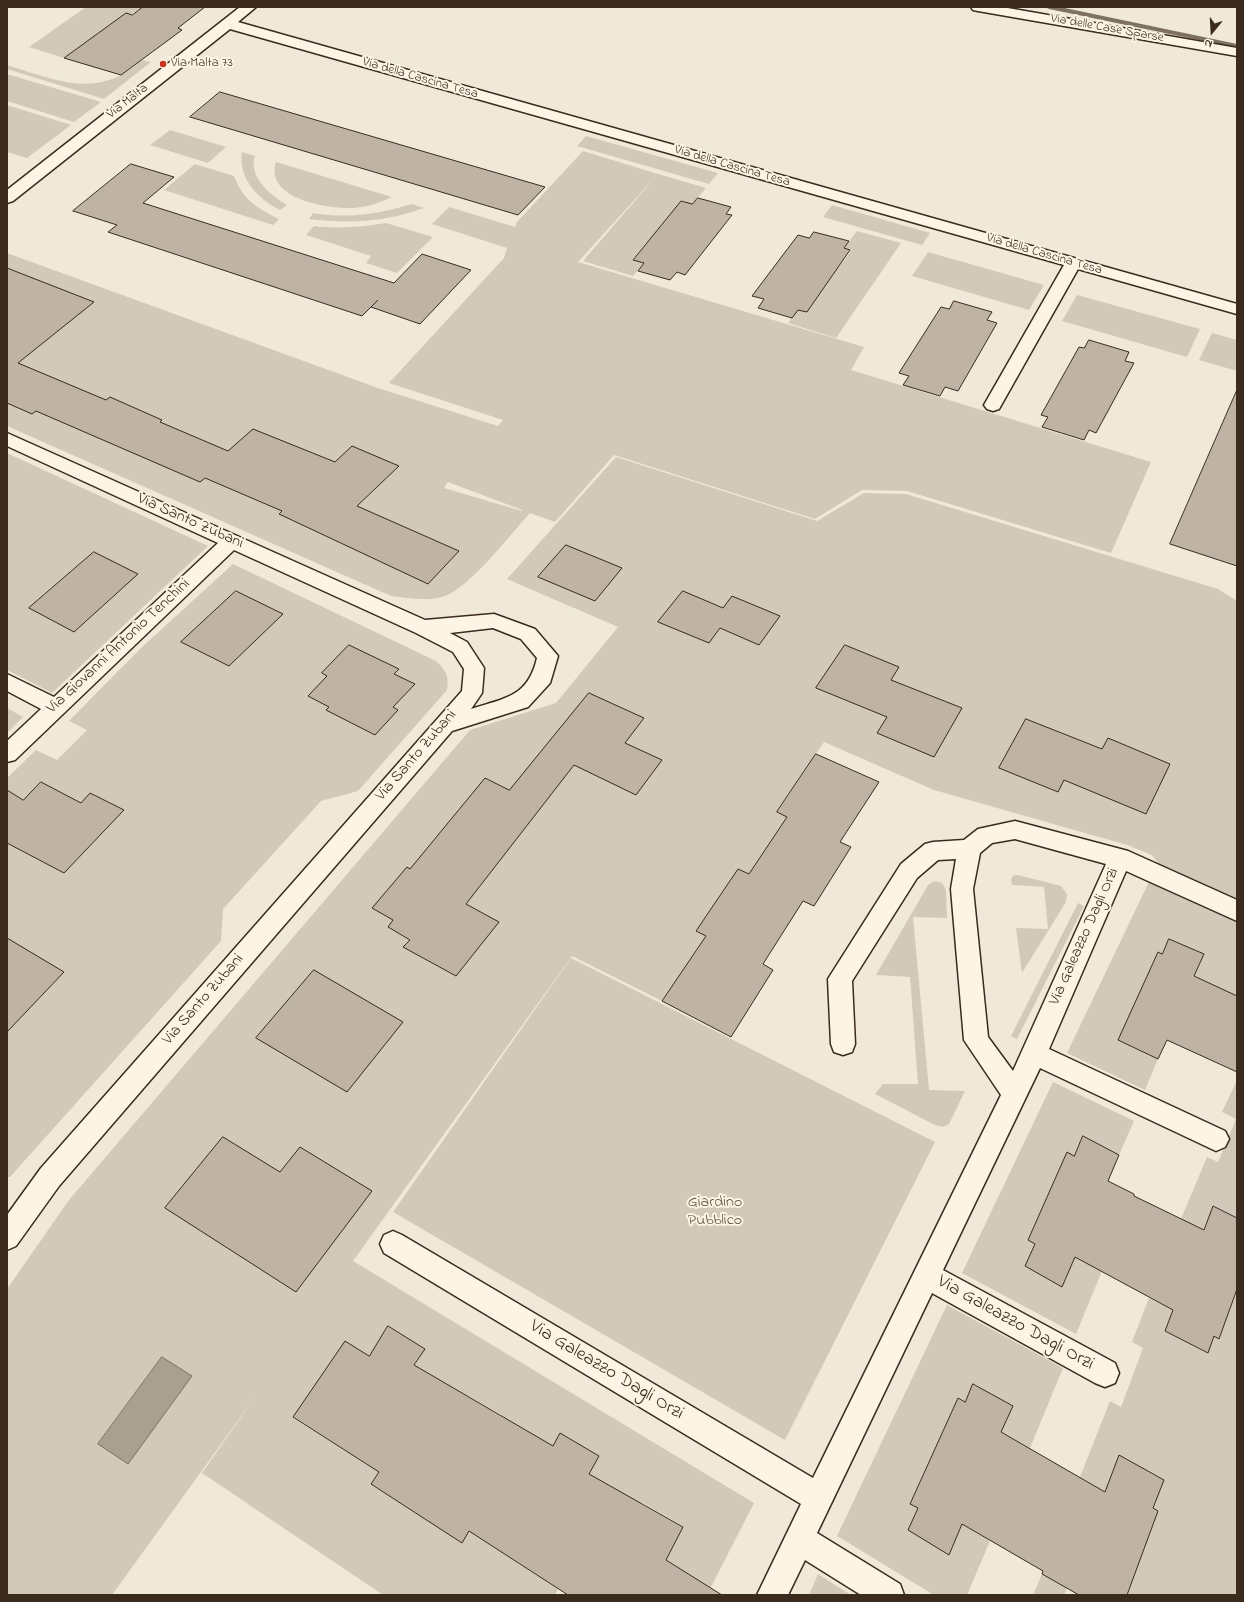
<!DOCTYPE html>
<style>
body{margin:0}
#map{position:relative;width:1244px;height:1602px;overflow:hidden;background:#f0e9d9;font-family:"Indie Flower",sans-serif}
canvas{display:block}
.frame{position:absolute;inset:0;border:8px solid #3b2a1e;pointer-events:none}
.north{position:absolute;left:1192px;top:12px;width:40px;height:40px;-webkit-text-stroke:3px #fcf5e5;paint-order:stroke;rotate:198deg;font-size:11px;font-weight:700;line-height:16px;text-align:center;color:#3b2a1e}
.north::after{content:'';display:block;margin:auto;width:14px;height:18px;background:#3b2a1e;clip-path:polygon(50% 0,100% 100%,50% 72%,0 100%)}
</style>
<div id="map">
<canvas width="1244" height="1602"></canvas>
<div class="frame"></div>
<div class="north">N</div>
</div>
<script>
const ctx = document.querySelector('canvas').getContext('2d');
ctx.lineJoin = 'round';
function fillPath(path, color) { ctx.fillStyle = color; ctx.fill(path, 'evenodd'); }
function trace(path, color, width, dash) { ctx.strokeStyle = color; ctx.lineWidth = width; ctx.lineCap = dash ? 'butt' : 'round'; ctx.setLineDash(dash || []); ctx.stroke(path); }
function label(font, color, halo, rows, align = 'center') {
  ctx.font = font + ' "Indie Flower",sans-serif'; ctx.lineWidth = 4; ctx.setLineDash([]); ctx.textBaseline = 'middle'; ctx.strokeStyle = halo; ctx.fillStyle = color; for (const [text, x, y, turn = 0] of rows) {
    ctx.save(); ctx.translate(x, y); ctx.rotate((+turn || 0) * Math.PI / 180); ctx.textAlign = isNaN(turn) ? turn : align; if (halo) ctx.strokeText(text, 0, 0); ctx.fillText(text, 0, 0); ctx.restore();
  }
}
fillPath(new Path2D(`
 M 86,7 L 143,7 L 64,58 L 29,47 Z
 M 142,60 L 151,62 L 104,99 L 7,69 L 7,65 C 44,76 82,94 119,76 C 127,72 135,65 142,60 Z
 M 7,74 L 101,102 L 74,122 L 7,101 Z
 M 7,105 L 71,125 L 27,158 L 7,152 Z
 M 170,130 L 226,147 L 208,163 L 150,145 Z
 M 586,136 L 718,173 L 709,184 L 577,146 Z
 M 583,151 L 658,174 L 578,262 L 864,347 L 851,370 L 1151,462 L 1111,553 L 907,491 L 862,490 L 815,519 L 614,455 L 555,522 L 530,513 C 510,535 471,586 445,596 C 429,602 408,598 391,596 L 7,426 L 7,253 L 378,388 L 498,426 L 503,420 L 389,383 L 504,258 L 507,248 L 432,224 L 449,207 L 515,227 L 517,222 ZM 448,482 L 522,510 L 522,511 L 444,488 Z
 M 242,152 L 255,156 C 248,178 271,195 287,205 L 280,210 C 258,199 238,179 242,152 Z
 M 276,162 L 392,197 C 379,203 367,207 353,208 C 328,209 264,199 276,162 Z
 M 195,164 L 234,176 C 243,200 257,208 279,219 L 273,225 L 164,190 Z
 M 658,174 L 706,188 L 656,246 L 646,243 L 633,259 L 644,263 L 633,276 L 583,261 Z
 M 412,204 L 424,208 C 386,222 348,224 309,219 L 313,213 C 348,219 379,214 412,204 Z
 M 832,205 L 930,233 L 922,245 L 823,217 Z
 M 386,223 L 433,237 L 397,273 L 366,263 L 371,256 L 306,235 L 314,226 C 339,229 362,227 386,223 Z
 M 857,231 L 901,243 L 836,338 L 788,323 L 831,265 L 839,267 L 851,251 L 844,248 Z
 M 928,252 L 1044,285 L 1029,310 L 912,276 Z
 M 1077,295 L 1200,329 L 1187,357 L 1062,321 Z
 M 1212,333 L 1237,340 L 1237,371 L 1199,360 Z
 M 7,453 L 208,546 L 52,693 L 7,670 Z
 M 616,457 L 817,521 L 864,493 L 906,494 L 1218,589 L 1237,601 L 1237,1001 L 1194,976 L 1204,954 L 1169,939 L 1118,1040 L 1158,1059 L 1145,1090 L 1067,1053 L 1158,863 L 1152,855 L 1127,845 L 934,790 L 824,742 L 777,811 L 787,817 L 749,874 L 738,869 L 696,931 L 706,936 L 662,1001 L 572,956 L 353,1261 L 754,1503 L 707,1595 L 692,1576 L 666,1560 L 683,1526 L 641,1502 L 623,1534 L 580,1488 L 599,1456 L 560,1433 L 542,1465 L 483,1448 L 502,1415 L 463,1393 L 444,1423 L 406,1378 L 425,1349 L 388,1326 L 369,1356 L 345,1342 L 293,1418 L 379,1472 L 371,1484 L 462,1542 L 469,1531 L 558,1589 L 555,1595 L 383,1595 L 202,1473 L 258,1393 L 112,1595 L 7,1595 L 7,1289 L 69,1200 L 470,730 L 556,703 L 618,627 L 507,579 Z
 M 233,564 L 436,661 C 446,670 449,676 447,690 L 358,791 L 321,801 L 223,909 L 221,941 L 10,1177 L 7,1177 L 7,778 L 36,750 L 57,760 L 87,730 L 69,721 L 141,648 Z
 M 7,708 L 23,717 L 7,733 Z
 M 1014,875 L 1018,875 L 1061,886 L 1067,894 L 1066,902 L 1022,973 L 1016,928 L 1048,929 L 1044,887 L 1012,885 L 1011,879 Z
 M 934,881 L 942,883 L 946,890 L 947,918 L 913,917 L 929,1090 L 965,1091 L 949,1124 L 943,1127 L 935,1125 L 875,1094 L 883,1084 L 918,1084 L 910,977 L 876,975 L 928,885 Z
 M 1078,903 L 1084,906 L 1017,1039 L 1011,1036 Z
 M 571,958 L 935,1142 L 785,1440 L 393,1212 Z
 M 1237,1080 L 1237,1218 L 1213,1206 L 1204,1230 L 1181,1219 L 1207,1157 L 1218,1162 L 1236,1119 L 1222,1112 Z
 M 1053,1082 L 1134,1121 L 1119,1155 L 1083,1136 L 1074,1156 L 1067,1153 L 1028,1240 L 1035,1244 L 1025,1266 L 1062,1287 L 1075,1257 L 1102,1271 L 1076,1334 L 962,1273 Z
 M 1237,1289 L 1237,1595 L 1127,1595 L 1158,1511 L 1153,1508 L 1164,1480 L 1119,1456 L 1105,1492 L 1080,1477 L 1110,1401 L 1121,1407 L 1143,1348 L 1132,1342 L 1149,1298 L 1173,1310 L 1165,1331 L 1207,1353 L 1214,1336 L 1219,1339 Z
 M 947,1305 L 1063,1368 L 1030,1448 L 1001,1432 L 1012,1406 L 973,1384 L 965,1402 L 958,1398 L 910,1503 L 918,1508 L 949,1554 L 962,1524 L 990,1541 L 967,1595 L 934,1595 L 837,1536 Z
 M 818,1574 L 851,1595 L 809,1595 Z
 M 1042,1574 L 1067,1588 L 1064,1595 L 1033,1595 Z`), '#d2c9ba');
const water = new Path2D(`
 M 162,1357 L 192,1376 L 128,1464 L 98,1444 Z`);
fillPath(water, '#aaa091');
trace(water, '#7e7163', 1);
fillPath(new Path2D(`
 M 1045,7 L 1060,7 L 1237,44 L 1237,48 L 1049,9 Z`), '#7e7163');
const building = new Path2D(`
 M 143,7 L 205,7 L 178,28 L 182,30 L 121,75 L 64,58 L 126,13 L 132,15 Z
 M 220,92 L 545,187 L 518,215 L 190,117 Z
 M 131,164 L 174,177 L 143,203 L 394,283 L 422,254 L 471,270 L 420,324 L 371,307 L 378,300 L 362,316 L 108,232 L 117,225 L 73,211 Z
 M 698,198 L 731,207 L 726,214 L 732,215 L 685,275 L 677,272 L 670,280 L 638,271 L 644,263 L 633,260 L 681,201 L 692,204 Z
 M 814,232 L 849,241 L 844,248 L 850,250 L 807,312 L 798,310 L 792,318 L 758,308 L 764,299 L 752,296 L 798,235 L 809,238 Z
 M 7,268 L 94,302 L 18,363 L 106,400 L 110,397 L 162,420 L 160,422 L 228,451 L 253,429 L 335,462 L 352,446 L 399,466 L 357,506 L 459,551 L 428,584 L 279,514 L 282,511 L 205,478 L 200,482 L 36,411 L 32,414 L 7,403 Z
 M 954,301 L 992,312 L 987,320 L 997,323 L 958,391 L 945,387 L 940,396 L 903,385 L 909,376 L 899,373 L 941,307 L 949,309 Z
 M 1089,340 L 1129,352 L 1125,361 L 1134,363 L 1096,433 L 1089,430 L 1084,440 L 1042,427 L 1048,417 L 1041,415 L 1079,347 L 1084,348 Z
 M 1237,390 L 1237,566 L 1170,544 Z
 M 566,545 L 622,568 L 595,601 L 538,577 Z
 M 94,552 L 138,574 L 74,632 L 29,608 Z
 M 236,591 L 283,614 L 229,666 L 181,642 Z
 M 683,591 L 723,608 L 732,596 L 780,616 L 759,645 L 720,628 L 709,643 L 658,622 Z
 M 349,645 L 399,669 L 394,674 L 415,684 L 393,707 L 398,710 L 375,735 L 326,710 L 329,707 L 308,696 L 327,676 L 322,673 Z
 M 845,645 L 899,667 L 891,680 L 962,708 L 934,757 L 877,733 L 887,717 L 816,688 Z
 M 589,693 L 644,718 L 625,743 L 662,760 L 636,795 L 574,765 L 466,904 L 499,922 L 456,976 L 403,947 L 410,940 L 388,927 L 393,920 L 372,908 L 407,867 L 410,869 L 485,778 L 509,790 Z
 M 1026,719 L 1102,749 L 1108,738 L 1170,764 L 1146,814 L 1064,780 L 1058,792 L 999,768 Z
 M 816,754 L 879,782 L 840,842 L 851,847 L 814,906 L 803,901 L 763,964 L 773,970 L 731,1037 L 662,1001 L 706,936 L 696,931 L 738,869 L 749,874 L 787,817 L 777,812 Z
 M 41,782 L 81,803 L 90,793 L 124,810 L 64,873 L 7,843 L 7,790 L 23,800 Z
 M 7,938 L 64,972 L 7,1032 Z
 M 1169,939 L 1204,954 L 1194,976 L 1237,996 L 1237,1072 L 1167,1040 L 1158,1059 L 1118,1040 L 1158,952 L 1162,954 Z
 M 314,970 L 403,1022 L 347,1092 L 256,1038 Z
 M 1083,1136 L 1119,1155 L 1108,1181 L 1134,1194 L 1134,1196 L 1204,1230 L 1213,1206 L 1237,1218 L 1237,1289 L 1219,1339 L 1214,1336 L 1208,1353 L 1165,1331 L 1173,1310 L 1075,1257 L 1062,1287 L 1025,1266 L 1035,1244 L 1028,1240 L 1067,1152 L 1074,1156 Z
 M 223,1137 L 280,1172 L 300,1147 L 372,1191 L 296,1292 L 165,1208 Z
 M 388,1326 L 425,1349 L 414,1365 L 553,1446 L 560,1433 L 599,1456 L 589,1474 L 683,1527 L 666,1560 L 722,1595 L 568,1595 L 469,1531 L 462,1543 L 371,1484 L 379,1472 L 293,1417 L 345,1341 L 369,1356 Z
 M 973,1384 L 1013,1406 L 1001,1432 L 1105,1492 L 1119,1455 L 1164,1480 L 1153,1508 L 1158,1511 L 1127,1595 L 1079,1595 L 1042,1574 L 1043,1571 L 962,1524 L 949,1555 L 908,1530 L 918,1508 L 910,1504 L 958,1398 L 965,1402 Z`);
fillPath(building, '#beb3a4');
trace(building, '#3b2a1e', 1);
const minor = new Path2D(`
 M 240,7 L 256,7 L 238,22 L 1237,304 L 1237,314 L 1078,269 L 999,409 L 993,411 L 987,409 L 984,405 L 1064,265 L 230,29 L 13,201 L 7,203 L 7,190 Z
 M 971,7 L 1002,7 L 1237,48 L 1237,56 L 978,11 L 973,10 Z
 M 7,433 L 425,620 L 494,614 L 535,629 L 558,656 L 550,683 L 528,707 L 452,731 L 59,1186 L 16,1246 L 7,1250 L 7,1215 L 41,1168 L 462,691 L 464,669 L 453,652 L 416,633 L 234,550 L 15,760 L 7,762 L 7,741 L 41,709 L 7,691 L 7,674 L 54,697 L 218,543 L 7,446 ZM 493,628 L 521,639 L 537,658 C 528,697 505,698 471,709 L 482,693 L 484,668 L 467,642 L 450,633 Z
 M 1015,821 L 1128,851 L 1237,900 L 1237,921 L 1126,871 L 1049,1049 L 1225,1131 L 1229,1139 L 1225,1147 L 1216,1151 L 1040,1068 L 943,1270 L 1115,1363 L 1119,1373 L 1115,1383 L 1105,1387 L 1095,1383 L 932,1293 L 817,1533 L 900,1584 L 904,1595 L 861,1595 L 805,1560 L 788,1595 L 757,1595 L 801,1504 L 384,1253 L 380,1244 L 384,1235 L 393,1231 L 402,1235 L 813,1478 L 1001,1095 L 964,1040 L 951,889 L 956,859 L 938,860 L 917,878 L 852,981 L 855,1044 L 852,1052 L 843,1055 L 834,1052 L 831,1044 L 828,979 L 901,864 L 925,844 L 933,842 L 964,840 L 978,829 ZM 1015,839 L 1106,864 L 1013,1071 L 988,1037 L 973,889 L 980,853 L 992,843 Z`);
trace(minor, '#3b2a1e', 3);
fillPath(minor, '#fcf5e5');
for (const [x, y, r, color] of [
 [163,64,4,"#c8321e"]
]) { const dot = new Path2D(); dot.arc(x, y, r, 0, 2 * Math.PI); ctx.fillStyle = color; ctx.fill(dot); trace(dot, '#fcf5e5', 1.5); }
label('13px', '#3b2a1e', '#fcf5e5', [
 ["Via delle Case Sparse",1107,29,10],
 ["Via della Cascina Tesa",420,79,16],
 ["Via Malta",128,102,-38],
 ["Via della Cascina Tesa",732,167,16],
 ["Via della Cascina Tesa",1044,255,16]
]);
label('13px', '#3b2a1e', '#fcf5e5', [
 ["Via Malta 73",171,64]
], 'left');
label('16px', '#3b2a1e', '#fcf5e5', [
 ["Via Santo Zubani",190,522,24],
 ["Via Giovanni Antonio Tenchini",119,647,-43],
 ["Via Santo Zubani",417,756,-49],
 ["Via Galeazzo Dagli Orzi",1085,937,-66],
 ["Via Santo Zubani",204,1000,-49]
]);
label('16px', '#615245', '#fcf5e5', [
 ["Giardino",715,1203],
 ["Pubblico",715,1221]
]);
label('19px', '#3b2a1e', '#fcf5e5', [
 ["Via Galeazzo Dagli Orzi",1015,1324,29],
 ["Via Galeazzo Dagli Orzi",606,1371,31]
]);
</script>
